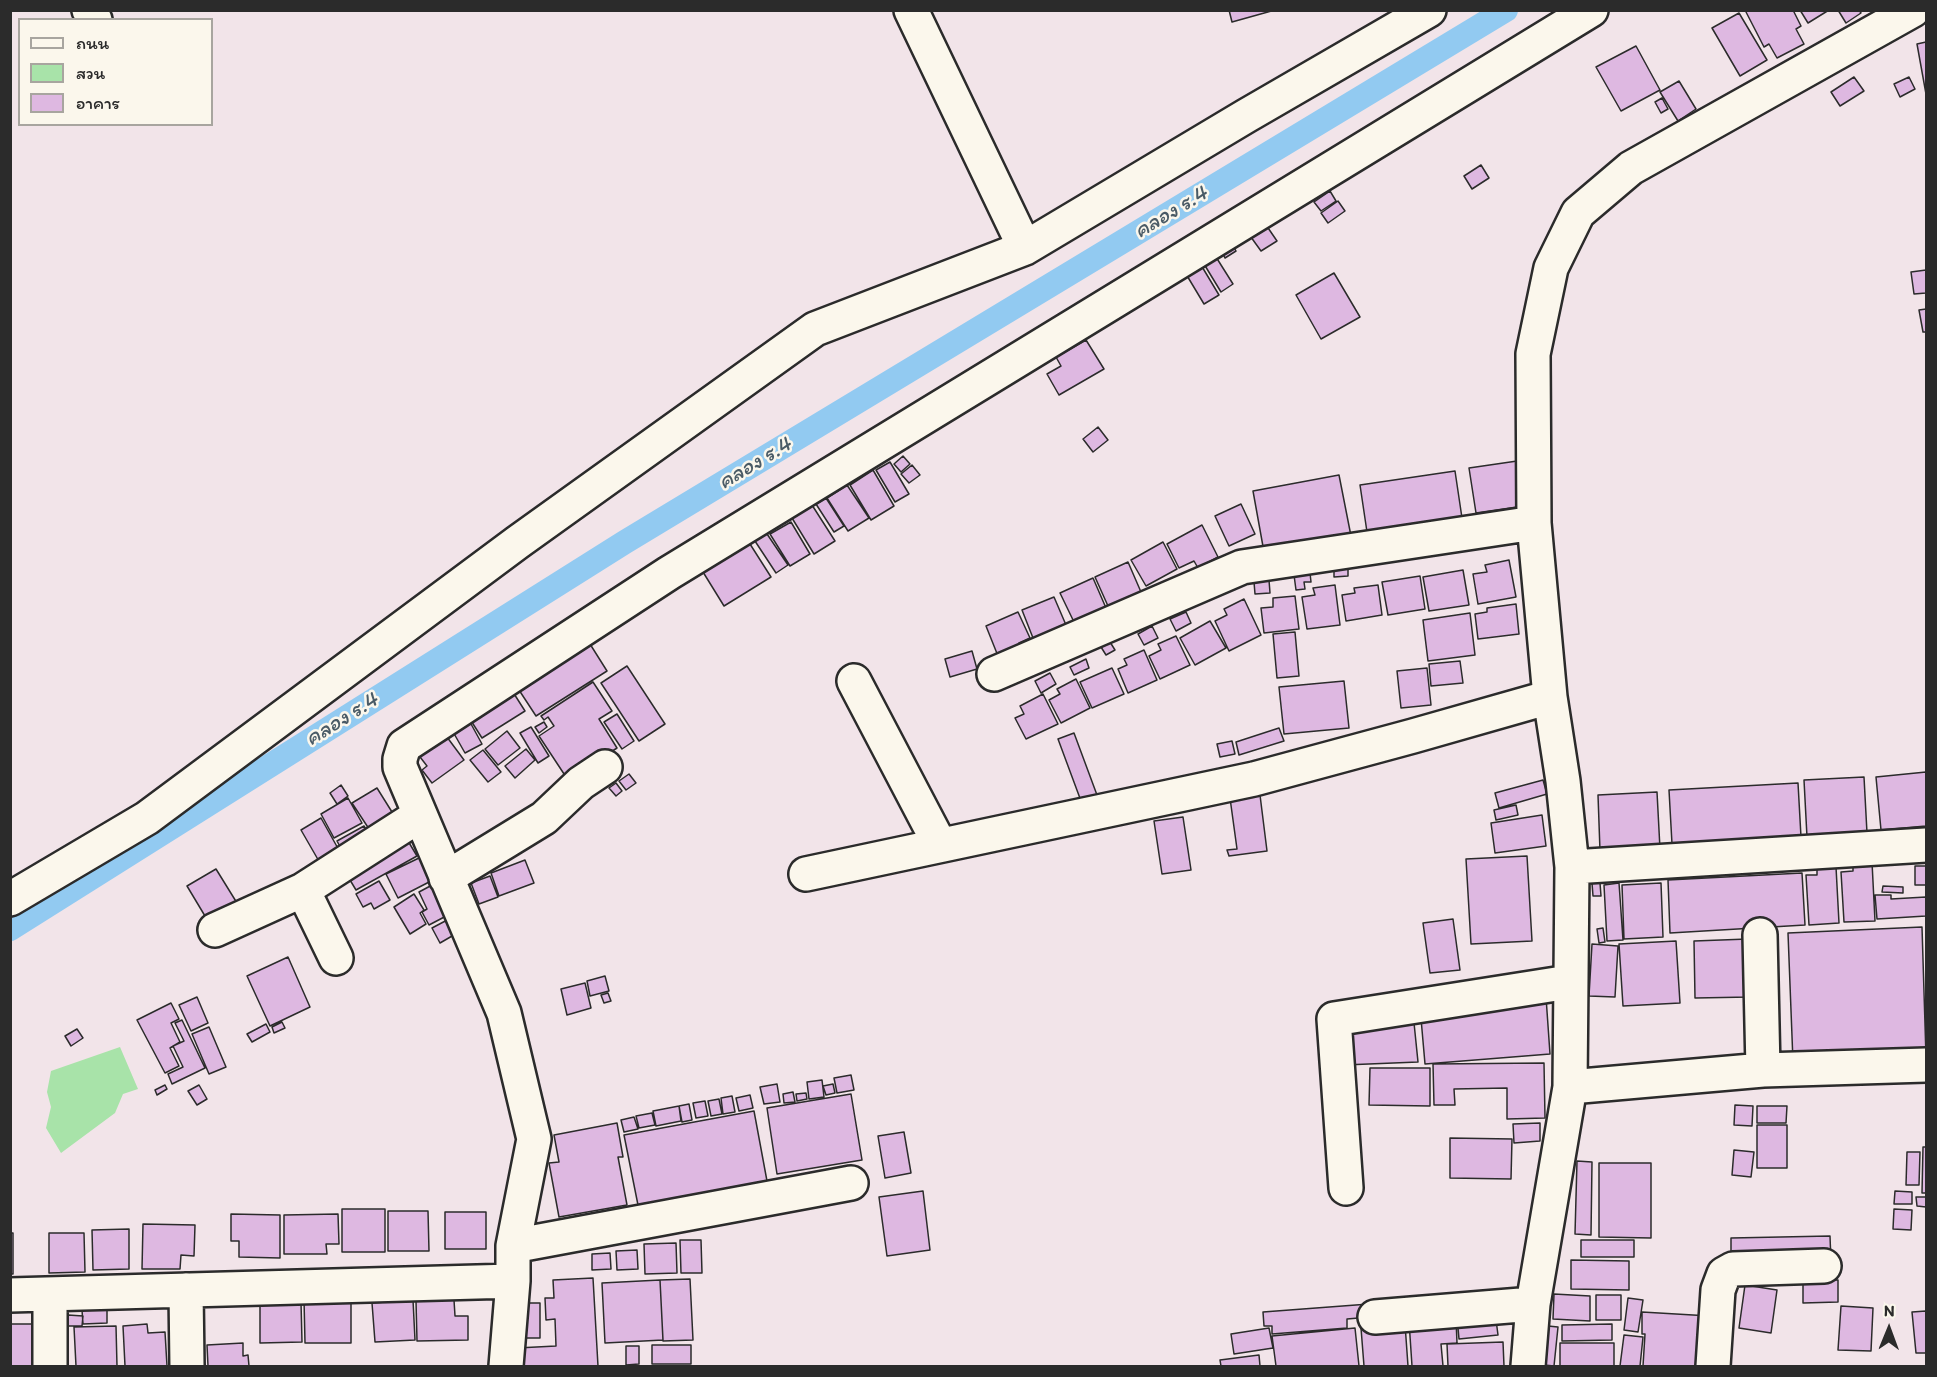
<!DOCTYPE html>
<meta charset="utf-8">
<style>
body{margin:0}
#map{position:relative;width:1937px;height:1377px;overflow:hidden;background:#f2e4e9;font-family:Itim,"Playpen Sans Thai",sans-serif}
canvas{display:block}
.frame{position:absolute;inset:0;border:12px solid #2b2b2b;pointer-events:none}
.legend{position:absolute;left:18px;top:18px;width:195px;height:108px;box-sizing:border-box;background:#fbf7ec;border:2px solid #a8a59f;margin:0;padding:8px 10px;list-style:none;font-size:18px;color:#2b2b2b}
.legend li{display:flex;align-items:center;gap:12px;height:30px}
.legend b{width:30px;border:2px solid #a8a59f}
.north{position:absolute;left:1859px;top:1299px;width:60px;height:60px;-webkit-text-stroke:4px #fbf7ec;paint-order:stroke;rotate:1deg;font-size:16px;font-weight:700;line-height:24px;text-align:center;color:#2b2b2b}
.north::after{content:'';display:block;margin:auto;width:21px;height:27px;background:#2b2b2b;clip-path:polygon(50% 0,100% 100%,50% 72%,0 100%)}
</style>
<div id="map">
<canvas width="1937" height="1377"></canvas>
<div class="frame"></div>
<ul class="legend">
<li><b style="height:8px;background:#fbf7ec"></b>ถนน</li>
<li><b style="height:16px;background:#a8e3a9"></b>สวน</li>
<li><b style="height:16px;background:#deb8e1"></b>อาคาร</li>
</ul>
<div class="north">N</div>
</div>
<script>
const ctx = document.querySelector('canvas').getContext('2d');
ctx.lineJoin = 'round';
function fillPath(path, color) { ctx.fillStyle = color; ctx.fill(path, 'evenodd'); }
function trace(path, color, width, dash) { ctx.strokeStyle = color; ctx.lineWidth = width; ctx.lineCap = dash ? 'butt' : 'round'; ctx.setLineDash(dash || []); ctx.stroke(path); }
function label(font, color, halo, rows, align = 'center') {
  ctx.font = font + ' Itim,"Playpen Sans Thai",sans-serif'; ctx.lineWidth = 5; ctx.setLineDash([]); ctx.textBaseline = 'middle'; ctx.strokeStyle = halo; ctx.fillStyle = color; for (const [text, x, y, turn = 0] of rows) {
    ctx.save(); ctx.translate(x, y); ctx.rotate((+turn || 0) * Math.PI / 180); ctx.textAlign = isNaN(turn) ? turn : align; if (halo) ctx.strokeText(text, 0, 0); ctx.fillText(text, 0, 0); ctx.restore();
  }
}
fillPath(new Path2D(`
 M 120,1047 L 138,1089 L 123,1094 L 115,1113 L 61,1153 L 46,1128 L 51,1107 L 47,1092 L 51,1071 Z`), '#a8e3a9');
trace(new Path2D(`
 M 10,929 L 625,542 L 1506,10`), '#92caf1', 24);
const building = new Path2D(`
 M 1229,10 L 1275,10 L 1232,22 Z
 M 1745,10 L 1793,10 L 1801,26 L 1796,29 L 1804,44 L 1777,58 L 1769,44 L 1764,47 Z
 M 1800,10 L 1829,10 L 1808,23 Z
 M 1838,10 L 1859,10 L 1861,13 L 1846,23 Z
 M 1739,13 L 1767,60 L 1740,76 L 1712,28 Z
 M 1926,42 L 1926,94 L 1917,44 Z
 M 1636,46 L 1660,90 L 1621,111 L 1596,67 Z
 M 1854,77 L 1864,91 L 1840,106 L 1831,92 Z
 M 1909,77 L 1915,89 L 1900,97 L 1894,84 Z
 M 1679,81 L 1696,109 L 1678,121 L 1660,92 Z
 M 1662,98 L 1668,109 L 1661,113 L 1655,102 Z
 M 1481,165 L 1489,178 L 1472,189 L 1464,176 Z
 M 1330,191 L 1336,201 L 1321,211 L 1314,202 Z
 M 1338,201 L 1345,211 L 1328,223 L 1321,213 Z
 M 1264,222 L 1277,241 L 1261,251 L 1248,233 Z
 M 1231,242 L 1236,251 L 1225,258 L 1220,248 Z
 M 1216,257 L 1233,284 L 1221,292 L 1204,264 Z
 M 1201,265 L 1219,295 L 1204,304 L 1186,274 Z
 M 1926,270 L 1926,293 L 1914,294 L 1911,272 Z
 M 1334,273 L 1360,317 L 1321,339 L 1296,295 Z
 M 1926,309 L 1926,332 L 1923,332 L 1919,310 Z
 M 1086,340 L 1104,369 L 1059,395 L 1047,374 L 1061,366 L 1056,357 Z
 M 1098,427 L 1108,440 L 1093,452 L 1083,439 Z
 M 903,456 L 910,464 L 901,472 L 894,464 Z
 M 1524,460 L 1531,505 L 1476,513 L 1469,468 Z
 M 890,462 L 909,494 L 895,502 L 876,470 Z
 M 912,465 L 920,475 L 909,483 L 901,474 Z
 M 873,470 L 894,506 L 871,520 L 850,485 Z
 M 1455,471 L 1462,518 L 1367,532 L 1360,485 Z
 M 1339,475 L 1351,536 L 1264,552 L 1253,491 Z
 M 847,485 L 869,518 L 848,531 L 827,498 Z
 M 826,498 L 844,526 L 834,532 L 816,504 Z
 M 1241,504 L 1255,534 L 1229,546 L 1215,516 Z
 M 812,505 L 835,541 L 814,554 L 792,518 Z
 M 791,522 L 810,554 L 790,566 L 770,534 Z
 M 1202,525 L 1218,557 L 1198,568 L 1194,561 L 1179,568 L 1167,544 Z
 M 765,531 L 788,565 L 776,573 L 753,538 Z
 M 1163,542 L 1177,569 L 1146,586 L 1131,560 Z
 M 750,544 L 771,577 L 724,606 L 703,572 Z
 M 1509,560 L 1516,597 L 1478,604 L 1473,574 L 1487,572 L 1485,565 Z
 M 1128,562 L 1141,592 L 1108,606 L 1095,577 Z
 M 1334,568 L 1348,568 L 1348,576 L 1334,577 Z
 M 1463,570 L 1469,605 L 1429,611 L 1423,577 Z
 M 1310,573 L 1311,582 L 1304,582 L 1305,589 L 1296,590 L 1294,575 Z
 M 1420,576 L 1425,609 L 1388,615 L 1382,582 Z
 M 1093,578 L 1106,608 L 1074,622 L 1060,593 Z
 M 1269,580 L 1270,593 L 1255,594 L 1254,582 Z
 M 1335,585 L 1340,625 L 1307,629 L 1302,597 L 1315,595 L 1313,588 Z
 M 1378,585 L 1382,615 L 1346,621 L 1342,595 L 1355,593 L 1354,588 Z
 M 1295,596 L 1299,629 L 1264,633 L 1261,608 L 1273,607 L 1273,598 Z
 M 1054,597 L 1066,625 L 1033,638 L 1022,610 Z
 M 1244,599 L 1261,635 L 1229,651 L 1215,621 L 1227,615 L 1224,609 Z
 M 1516,604 L 1519,634 L 1478,639 L 1475,614 L 1487,612 L 1487,608 Z
 M 1018,612 L 1030,638 L 1019,643 L 1020,646 L 998,656 L 986,626 Z
 M 1186,612 L 1191,623 L 1176,631 L 1170,619 Z
 M 1470,613 L 1475,655 L 1428,661 L 1423,620 Z
 M 1210,621 L 1226,648 L 1195,665 L 1180,638 Z
 M 1152,626 L 1158,638 L 1144,645 L 1138,634 Z
 M 1295,632 L 1299,676 L 1277,678 L 1273,634 Z
 M 1176,636 L 1190,665 L 1160,679 L 1149,656 L 1161,650 L 1158,644 Z
 M 1110,642 L 1115,650 L 1106,655 L 1101,647 Z
 M 590,644 L 607,671 L 536,716 L 519,690 Z
 M 1144,650 L 1157,680 L 1128,693 L 1118,669 L 1127,665 L 1124,659 Z
 M 972,651 L 977,669 L 950,677 L 945,659 Z
 M 1086,659 L 1089,668 L 1074,675 L 1070,667 Z
 M 1460,661 L 1463,683 L 1431,686 L 1429,664 Z
 M 627,666 L 665,724 L 639,741 L 601,683 Z
 M 1112,668 L 1124,694 L 1092,708 L 1080,682 Z
 M 1427,668 L 1431,705 L 1401,708 L 1397,671 Z
 M 1050,673 L 1056,684 L 1041,693 L 1035,681 Z
 M 1076,679 L 1090,708 L 1061,723 L 1049,700 L 1060,694 L 1057,689 Z
 M 1344,681 L 1349,728 L 1284,734 L 1279,687 Z
 M 593,682 L 612,711 L 599,719 L 617,748 L 568,780 L 539,736 L 554,726 L 548,717 L 544,720 L 541,716 Z
 M 511,689 L 525,711 L 482,738 L 468,716 Z
 M 1043,694 L 1058,724 L 1026,739 L 1015,718 L 1024,714 L 1020,706 Z
 M 465,713 L 482,744 L 465,753 L 448,723 Z
 M 617,714 L 634,741 L 622,749 L 604,722 Z
 M 544,722 L 547,727 L 539,733 L 535,727 Z
 M 531,727 L 549,756 L 538,763 L 520,733 Z
 M 1279,728 L 1284,741 L 1239,755 L 1236,742 Z
 M 507,731 L 520,748 L 498,765 L 485,749 Z
 M 444,733 L 464,760 L 432,783 L 422,770 L 427,766 L 417,753 Z
 M 1074,733 L 1097,795 L 1081,801 L 1058,739 Z
 M 1232,741 L 1235,754 L 1220,757 L 1217,744 Z
 M 526,749 L 535,760 L 515,778 L 505,766 Z
 M 483,750 L 501,772 L 488,782 L 470,760 Z
 M 1926,772 L 1926,826 L 1881,830 L 1876,777 Z
 M 629,774 L 636,783 L 626,790 L 619,781 Z
 M 1864,777 L 1867,833 L 1807,837 L 1804,780 Z
 M 1543,780 L 1547,794 L 1499,808 L 1495,793 Z
 M 616,783 L 622,791 L 616,796 L 609,788 Z
 M 1798,783 L 1801,837 L 1672,844 L 1669,790 Z
 M 341,785 L 348,796 L 337,804 L 330,793 Z
 M 377,788 L 397,820 L 373,835 L 352,803 Z
 M 1657,792 L 1660,849 L 1600,851 L 1598,795 Z
 M 1260,795 L 1267,851 L 1229,856 L 1227,850 L 1237,849 L 1230,798 Z
 M 348,798 L 362,823 L 334,838 L 321,814 Z
 M 1516,805 L 1518,815 L 1496,820 L 1494,810 Z
 M 1542,815 L 1546,846 L 1495,853 L 1491,823 Z
 M 1183,817 L 1191,870 L 1162,874 L 1154,821 Z
 M 321,818 L 340,852 L 320,863 L 301,830 Z
 M 364,826 L 371,838 L 343,852 L 337,841 Z
 M 405,836 L 417,856 L 356,890 L 344,870 Z
 M 1527,856 L 1532,941 L 1471,944 L 1466,859 Z
 M 421,857 L 433,880 L 398,898 L 386,874 Z
 M 525,860 L 534,883 L 499,896 L 491,873 Z
 M 1853,862 L 1872,862 L 1875,921 L 1844,922 L 1841,872 L 1853,871 Z
 M 1915,866 L 1926,866 L 1926,885 L 1915,885 Z
 M 1836,867 L 1839,923 L 1809,925 L 1806,875 L 1817,875 L 1817,868 Z
 M 216,869 L 237,903 L 208,921 L 187,886 Z
 M 1802,873 L 1805,925 L 1670,933 L 1668,880 Z
 M 490,876 L 498,897 L 479,904 L 471,883 Z
 M 379,881 L 390,900 L 374,909 L 371,903 L 363,907 L 356,894 Z
 M 1592,883 L 1600,883 L 1601,896 L 1593,896 Z
 M 1619,883 L 1623,940 L 1607,941 L 1604,885 Z
 M 1661,883 L 1663,937 L 1624,939 L 1622,885 Z
 M 434,884 L 450,914 L 429,925 L 422,912 L 427,909 L 419,892 Z
 M 1883,886 L 1903,887 L 1903,893 L 1882,892 Z
 M 414,894 L 424,910 L 420,913 L 426,924 L 410,934 L 394,907 Z
 M 1875,895 L 1891,895 L 1891,899 L 1926,897 L 1926,916 L 1877,919 Z
 M 451,918 L 459,932 L 440,943 L 432,928 Z
 M 1453,919 L 1460,970 L 1430,973 L 1423,923 Z
 M 1922,927 L 1926,1057 L 1793,1062 L 1788,933 Z
 M 1603,928 L 1605,942 L 1599,943 L 1597,929 Z
 M 1748,939 L 1750,997 L 1695,998 L 1694,941 Z
 M 1676,941 L 1680,1003 L 1623,1006 L 1619,944 Z
 M 1592,944 L 1618,946 L 1615,997 L 1589,996 Z
 M 288,957 L 310,1007 L 270,1026 L 247,976 Z
 M 605,976 L 609,991 L 590,996 L 587,981 Z
 M 585,983 L 591,1008 L 567,1015 L 561,989 Z
 M 608,993 L 611,1001 L 604,1003 L 601,995 Z
 M 197,997 L 208,1023 L 191,1031 L 179,1005 Z
 M 1546,997 L 1550,1054 L 1425,1064 L 1420,1007 Z
 M 171,1003 L 179,1019 L 171,1023 L 180,1042 L 170,1048 L 179,1066 L 165,1073 L 137,1020 Z
 M 1413,1013 L 1418,1062 L 1344,1065 L 1342,1024 Z
 M 182,1020 L 205,1068 L 172,1084 L 168,1074 L 183,1067 L 173,1046 L 184,1041 L 175,1023 Z
 M 282,1022 L 285,1028 L 274,1033 L 272,1027 Z
 M 266,1024 L 270,1032 L 252,1042 L 247,1034 Z
 M 209,1027 L 226,1067 L 209,1074 L 192,1034 Z
 M 77,1029 L 83,1038 L 71,1046 L 65,1036 Z
 M 1544,1063 L 1545,1118 L 1507,1119 L 1507,1088 L 1454,1089 L 1455,1105 L 1434,1105 L 1433,1064 Z
 M 1370,1068 L 1430,1068 L 1430,1106 L 1369,1105 Z
 M 851,1075 L 854,1090 L 837,1093 L 834,1078 Z
 M 822,1080 L 824,1097 L 809,1099 L 807,1082 Z
 M 777,1084 L 780,1102 L 764,1104 L 760,1087 Z
 M 833,1084 L 835,1093 L 826,1095 L 823,1086 Z
 M 165,1085 L 167,1089 L 157,1095 L 155,1090 Z
 M 199,1085 L 207,1099 L 197,1105 L 188,1091 Z
 M 793,1092 L 795,1102 L 784,1103 L 783,1094 Z
 M 806,1093 L 807,1099 L 797,1101 L 796,1094 Z
 M 851,1094 L 862,1160 L 777,1174 L 767,1108 Z
 M 750,1095 L 753,1108 L 739,1111 L 736,1098 Z
 M 732,1096 L 735,1112 L 723,1114 L 721,1098 Z
 M 719,1099 L 722,1114 L 711,1116 L 708,1101 Z
 M 705,1101 L 708,1116 L 696,1118 L 693,1103 Z
 M 689,1104 L 692,1120 L 682,1122 L 679,1106 Z
 M 1735,1105 L 1753,1106 L 1752,1126 L 1734,1125 Z
 M 679,1106 L 681,1121 L 656,1126 L 653,1111 Z
 M 1757,1106 L 1787,1106 L 1786,1123 L 1757,1123 Z
 M 754,1111 L 767,1181 L 638,1205 L 624,1135 Z
 M 652,1113 L 655,1125 L 639,1128 L 636,1116 Z
 M 634,1117 L 638,1129 L 624,1132 L 621,1120 Z
 M 617,1123 L 623,1157 L 618,1157 L 627,1205 L 559,1217 L 549,1163 L 559,1162 L 554,1135 Z
 M 1540,1123 L 1540,1141 L 1514,1143 L 1513,1124 Z
 M 1757,1125 L 1787,1125 L 1787,1168 L 1757,1168 Z
 M 904,1132 L 911,1173 L 885,1178 L 878,1136 Z
 M 1450,1138 L 1512,1139 L 1511,1179 L 1450,1178 Z
 M 1923,1147 L 1926,1147 L 1926,1193 L 1922,1193 Z
 M 1734,1150 L 1754,1152 L 1751,1177 L 1732,1175 Z
 M 1907,1152 L 1920,1152 L 1919,1185 L 1906,1185 Z
 M 1577,1161 L 1592,1162 L 1591,1235 L 1575,1234 Z
 M 1599,1163 L 1651,1163 L 1651,1238 L 1599,1237 Z
 M 923,1191 L 930,1250 L 887,1256 L 879,1197 Z
 M 1895,1191 L 1912,1192 L 1912,1204 L 1894,1204 Z
 M 1916,1197 L 1926,1197 L 1926,1207 L 1917,1206 Z
 M 342,1209 L 385,1209 L 385,1252 L 342,1252 Z
 M 1894,1209 L 1912,1210 L 1911,1230 L 1893,1229 Z
 M 388,1211 L 428,1211 L 429,1251 L 388,1251 Z
 M 445,1212 L 486,1212 L 486,1249 L 445,1249 Z
 M 231,1214 L 280,1215 L 280,1258 L 239,1257 L 239,1241 L 231,1241 Z
 M 338,1214 L 339,1244 L 326,1244 L 327,1254 L 284,1254 L 284,1215 Z
 M 143,1224 L 195,1225 L 194,1256 L 181,1255 L 180,1269 L 142,1269 Z
 M 129,1229 L 129,1269 L 93,1270 L 92,1230 Z
 M 10,1233 L 13,1233 L 13,1274 L 10,1274 Z
 M 49,1233 L 84,1233 L 85,1272 L 49,1273 Z
 M 1830,1236 L 1831,1262 L 1731,1263 L 1731,1238 Z
 M 680,1240 L 701,1240 L 702,1273 L 681,1273 Z
 M 1581,1240 L 1634,1240 L 1634,1257 L 1581,1257 Z
 M 676,1243 L 677,1273 L 645,1274 L 644,1244 Z
 M 637,1250 L 638,1269 L 617,1270 L 616,1251 Z
 M 610,1253 L 611,1269 L 592,1270 L 592,1254 Z
 M 1571,1260 L 1629,1261 L 1629,1290 L 1571,1289 Z
 M 593,1278 L 598,1366 L 518,1366 L 517,1348 L 556,1346 L 555,1319 L 546,1320 L 545,1298 L 554,1298 L 553,1280 Z
 M 690,1279 L 693,1340 L 663,1341 L 660,1280 Z
 M 660,1280 L 663,1340 L 605,1343 L 602,1283 Z
 M 1803,1280 L 1838,1280 L 1838,1302 L 1803,1303 Z
 M 1745,1285 L 1777,1290 L 1771,1333 L 1739,1328 Z
 M 1554,1294 L 1590,1296 L 1590,1321 L 1553,1319 Z
 M 1596,1295 L 1621,1295 L 1621,1320 L 1596,1320 Z
 M 351,1298 L 351,1343 L 305,1343 L 304,1299 Z
 M 1628,1298 L 1643,1300 L 1638,1332 L 1624,1330 Z
 M 413,1300 L 415,1340 L 375,1342 L 372,1303 Z
 M 454,1300 L 455,1316 L 468,1316 L 468,1340 L 417,1341 L 416,1301 Z
 M 301,1302 L 302,1342 L 260,1343 L 260,1303 Z
 M 512,1303 L 540,1303 L 540,1338 L 512,1338 Z
 M 1369,1304 L 1370,1317 L 1347,1319 L 1347,1328 L 1272,1334 L 1272,1326 L 1264,1326 L 1263,1312 Z
 M 1841,1306 L 1873,1308 L 1871,1351 L 1838,1350 Z
 M 107,1309 L 107,1323 L 83,1324 L 82,1310 Z
 M 1926,1311 L 1926,1353 L 1916,1353 L 1912,1312 Z
 M 1495,1312 L 1498,1335 L 1459,1339 L 1457,1317 Z
 M 1642,1312 L 1710,1316 L 1707,1366 L 1643,1366 L 1645,1334 L 1642,1334 Z
 M 68,1315 L 83,1316 L 82,1326 L 68,1326 Z
 M 1456,1319 L 1457,1343 L 1441,1344 L 1443,1366 L 1412,1366 L 1409,1321 Z
 M 10,1324 L 34,1324 L 33,1366 L 10,1366 Z
 M 147,1324 L 148,1333 L 165,1332 L 167,1366 L 125,1366 L 123,1326 Z
 M 1405,1324 L 1408,1366 L 1364,1366 L 1361,1328 Z
 M 1612,1324 L 1612,1340 L 1562,1341 L 1562,1325 Z
 M 116,1326 L 117,1366 L 76,1366 L 74,1327 Z
 M 1548,1326 L 1558,1327 L 1554,1366 L 1544,1365 Z
 M 1269,1328 L 1273,1348 L 1234,1354 L 1231,1334 Z
 M 1355,1328 L 1359,1366 L 1276,1366 L 1272,1336 Z
 M 1624,1335 L 1643,1337 L 1640,1366 L 1620,1366 Z
 M 1503,1342 L 1504,1366 L 1448,1366 L 1447,1344 Z
 M 243,1343 L 243,1356 L 248,1355 L 249,1366 L 208,1366 L 207,1345 Z
 M 1560,1343 L 1614,1343 L 1614,1366 L 1560,1366 Z
 M 652,1345 L 691,1345 L 691,1364 L 652,1364 Z
 M 626,1346 L 639,1346 L 639,1364 L 626,1365 Z
 M 1259,1355 L 1260,1366 L 1221,1366 L 1220,1360 Z`);
fillPath(building, '#deb8e1');
trace(building, '#2b2b2b', 1.5);
const minor = new Path2D(`
 M 89,10 L 95,20
 M 911,10 L 1025,248
 M 994,674 L 1242,567 L 1534,523
 M 854,681 L 940,845
 M 1572,867 L 1926,845
 M 806,874 L 1254,779 L 1413,736 L 1550,697
 M 446,878 L 544,818 L 581,783 L 605,767
 M 303,890 L 336,958
 M 10,899 L 147,818 L 518,542 L 815,329 L 1025,248 L 1246,116 L 1429,10
 M 215,930 L 303,890 L 420,815
 M 1760,935 L 1763,1070
 M 1570,1087 L 1763,1070 L 1926,1065
 M 1346,1188 L 1334,1019 L 1569,982
 M 513,1246 L 851,1183
 M 186,1290 L 187,1366
 M 10,1295 L 513,1281
 M 1375,1317 L 1533,1304
 M 50,1366 L 50,1294
 M 506,1366 L 513,1281 L 513,1246 L 534,1139 L 504,1013 L 400,767 L 400,759 L 404,746 L 669,573 L 1591,10
 M 1528,1366 L 1533,1304 L 1570,1087 L 1572,867 L 1563,781 L 1550,697 L 1534,523 L 1533,354 L 1551,268 L 1578,213 L 1631,168 L 1913,10
 M 1713,1366 L 1718,1290 L 1724,1274 L 1733,1269 L 1824,1266`);
trace(minor, '#2b2b2b', 38);
trace(minor, '#fbf7ec', 33);
label('italic 22px', '#4a5b66', '#fbf7ec', [
 ["คลอง ร.4",1171,213,-31],
 ["คลอง ร.4",755,464,-31],
 ["คลอง ร.4",342,720,-32]
]);
</script>
